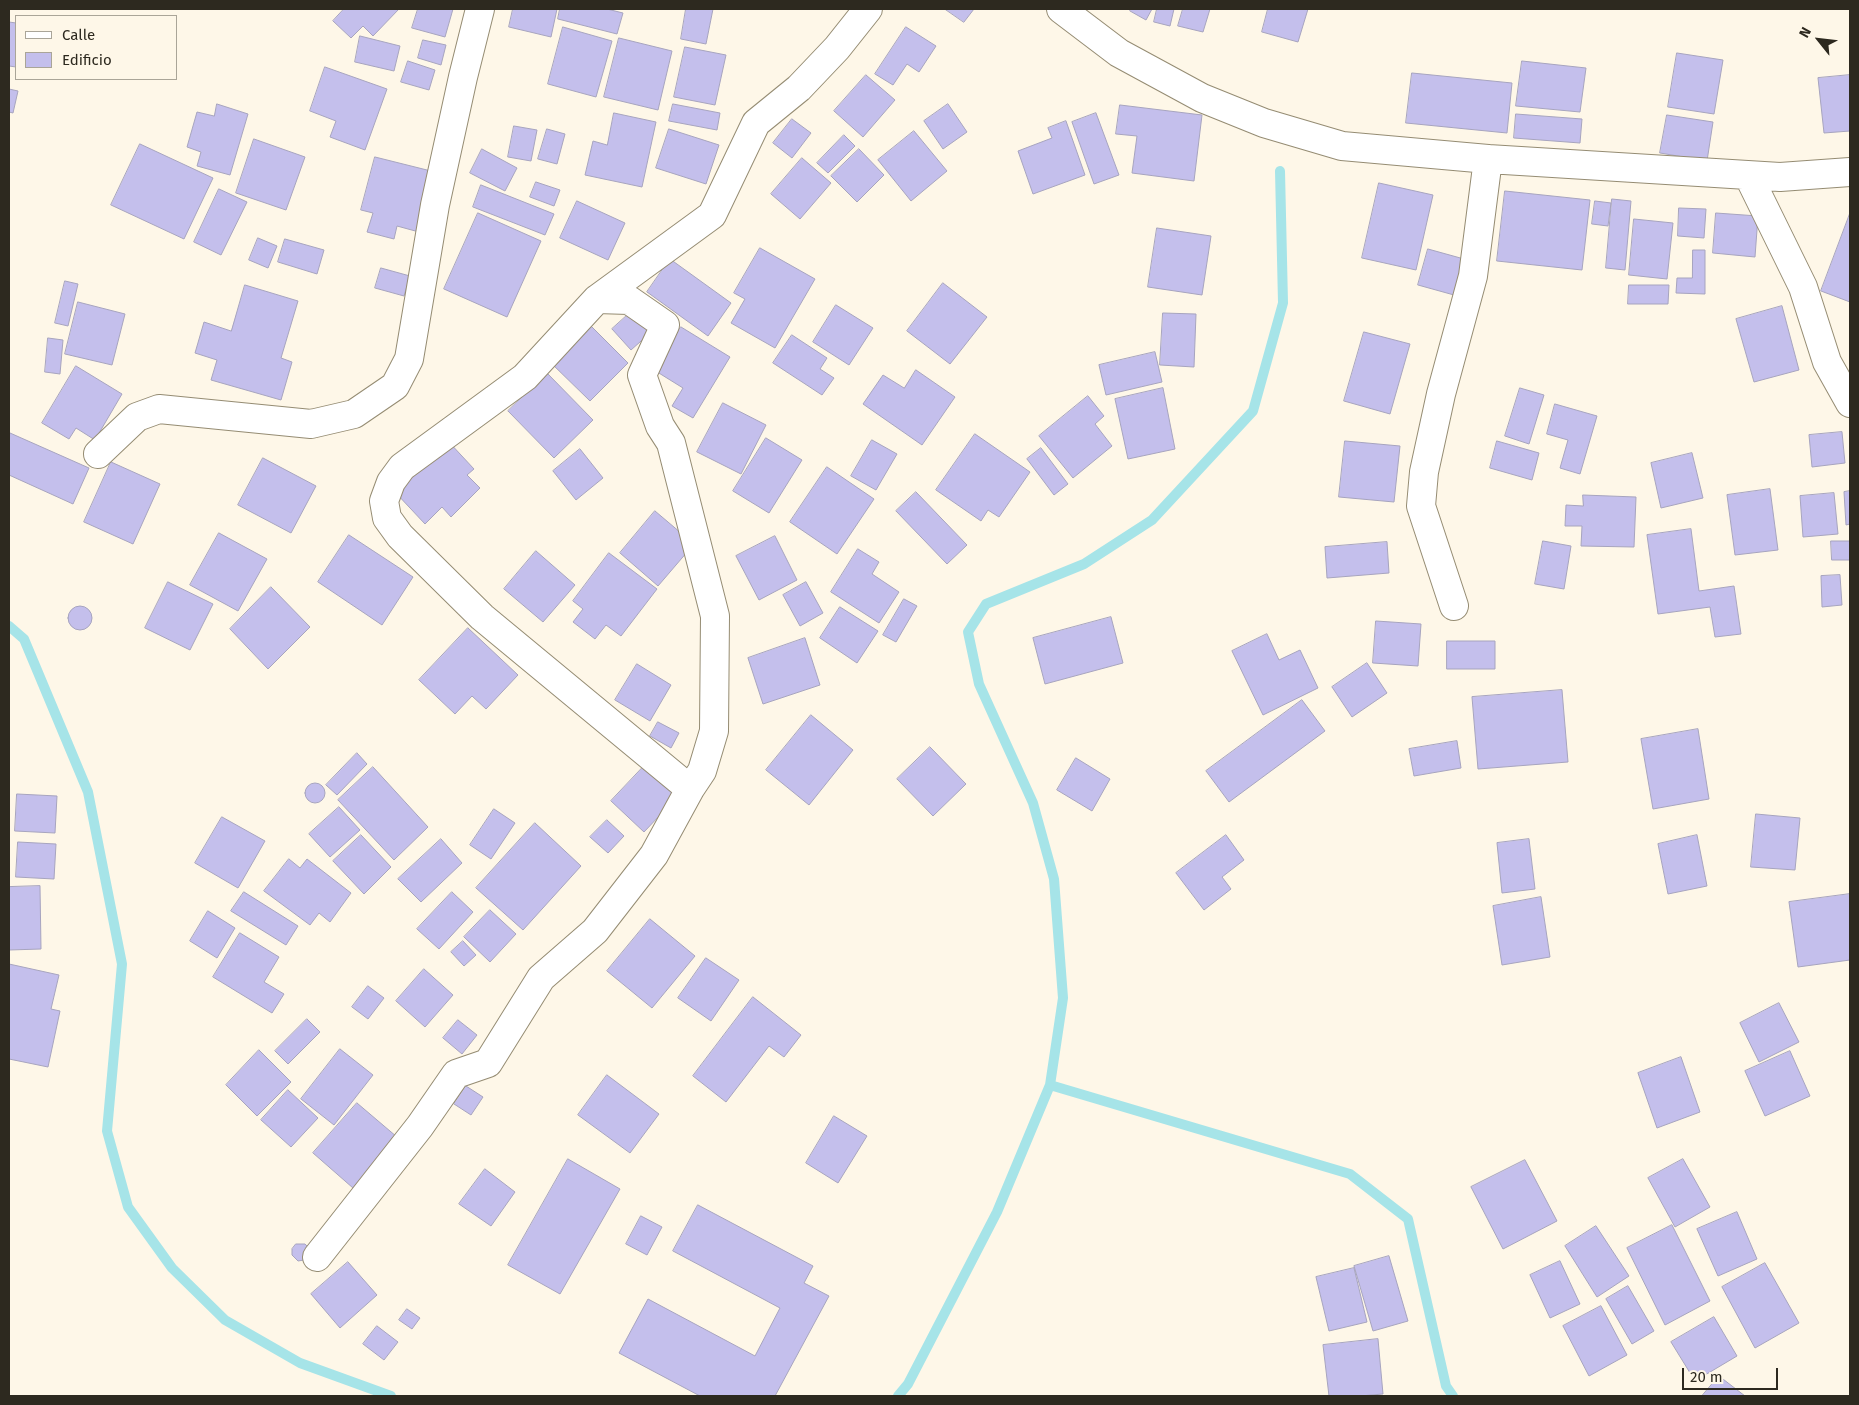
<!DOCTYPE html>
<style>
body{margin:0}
#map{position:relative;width:1859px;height:1405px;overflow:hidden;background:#fef7e8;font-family:"Fira Sans",sans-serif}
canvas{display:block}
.frame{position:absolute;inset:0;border:10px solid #2d291f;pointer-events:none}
.legend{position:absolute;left:15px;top:15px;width:162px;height:65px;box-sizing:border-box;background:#fef7e8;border:1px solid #aaa598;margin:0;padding:6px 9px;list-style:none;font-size:15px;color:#2d291f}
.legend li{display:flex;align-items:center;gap:10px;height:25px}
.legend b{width:25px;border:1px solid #aaa598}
.north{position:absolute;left:1794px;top:15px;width:50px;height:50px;-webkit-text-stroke:4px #fef7e8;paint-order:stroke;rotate:299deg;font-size:14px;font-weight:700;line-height:20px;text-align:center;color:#2d291f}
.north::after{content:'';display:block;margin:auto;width:18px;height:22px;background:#2d291f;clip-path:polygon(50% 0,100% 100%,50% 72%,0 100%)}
.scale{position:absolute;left:1682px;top:1368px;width:96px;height:22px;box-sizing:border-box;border:2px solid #2d291f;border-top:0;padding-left:6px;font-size:15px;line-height:18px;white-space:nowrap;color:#2d291f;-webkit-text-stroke:4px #fef7e8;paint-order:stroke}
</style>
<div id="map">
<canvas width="1859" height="1405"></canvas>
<div class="frame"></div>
<ul class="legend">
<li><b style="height:6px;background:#fff"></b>Calle</li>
<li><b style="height:14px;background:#c4bfec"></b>Edificio</li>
</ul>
<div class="north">N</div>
<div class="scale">20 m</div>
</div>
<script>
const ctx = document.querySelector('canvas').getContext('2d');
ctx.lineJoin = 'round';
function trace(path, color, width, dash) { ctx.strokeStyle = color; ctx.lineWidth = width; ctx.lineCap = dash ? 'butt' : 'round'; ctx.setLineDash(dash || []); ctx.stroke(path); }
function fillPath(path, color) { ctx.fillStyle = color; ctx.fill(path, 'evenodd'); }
trace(new Path2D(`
 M 9,626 L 24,639 L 88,792 L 122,964 L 107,1131 L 128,1207 L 172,1268 L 225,1320 L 300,1363 L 391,1396
 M 1050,1085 L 1350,1174 L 1408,1219 L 1446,1386 L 1453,1396
 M 898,1396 L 908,1384 L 997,1212 L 1050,1085 L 1063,998 L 1054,879 L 1033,803 L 979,684 L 968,632 L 986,604 L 1084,564 L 1152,520 L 1253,411 L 1283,303 L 1280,171`), '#a6e4e8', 10);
const building = new Path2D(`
 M 344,9 L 399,9 L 373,36 L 363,26 L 351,38 L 333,21 Z
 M 418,9 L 453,9 L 445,37 L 412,28 Z
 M 513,9 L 557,9 L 551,37 L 509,27 Z
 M 560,9 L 607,9 L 623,13 L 617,34 L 558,19 Z
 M 686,9 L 713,9 L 706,44 L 681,39 Z
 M 945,9 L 974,9 L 964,22 Z
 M 1131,9 L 1152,9 L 1146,20 L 1130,11 Z
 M 1157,9 L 1174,9 L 1170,26 L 1154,22 Z
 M 1183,9 L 1210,9 L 1203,32 L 1178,26 Z
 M 1268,9 L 1308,9 L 1298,42 L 1262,32 Z
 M 9,22 L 16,23 L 16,67 L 9,66 Z
 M 563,27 L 612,41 L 596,97 L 548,84 Z
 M 906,27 L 936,46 L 919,72 L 907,64 L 893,85 L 875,74 Z
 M 360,36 L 400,46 L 394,71 L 355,62 Z
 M 619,38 L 672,51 L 658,110 L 604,97 Z
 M 423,40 L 446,45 L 441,65 L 418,58 Z
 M 685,47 L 726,55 L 715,105 L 674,97 Z
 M 1677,53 L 1723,60 L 1714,114 L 1668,107 Z
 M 408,61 L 435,70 L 429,90 L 401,82 Z
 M 1522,61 L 1586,68 L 1580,112 L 1516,106 Z
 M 325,67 L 387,89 L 365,150 L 330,137 L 336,121 L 310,111 Z
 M 1412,73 L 1512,83 L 1507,133 L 1406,123 Z
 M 866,75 L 895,100 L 863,137 L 834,111 Z
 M 1850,75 L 1850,131 L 1824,133 L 1818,78 Z
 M 9,89 L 18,91 L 13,113 L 9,112 Z
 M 217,104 L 248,114 L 230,175 L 197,166 L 201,152 L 187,147 L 197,112 L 214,116 Z
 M 673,104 L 720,113 L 717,130 L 669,121 Z
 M 948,104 L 967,132 L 943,149 L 924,121 Z
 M 1120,105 L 1202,115 L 1194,181 L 1132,173 L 1137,136 L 1116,134 Z
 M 614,113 L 656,122 L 642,187 L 585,175 L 593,141 L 607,145 Z
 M 1096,113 L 1119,175 L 1094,184 L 1072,122 Z
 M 1516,114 L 1582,119 L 1580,143 L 1514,138 Z
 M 1667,115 L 1713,122 L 1707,161 L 1660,153 Z
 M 792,119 L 811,133 L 792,158 L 773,143 Z
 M 1066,121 L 1085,175 L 1033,194 L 1018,151 L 1052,138 L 1048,128 Z
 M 514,126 L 537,130 L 531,161 L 508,157 Z
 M 547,129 L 565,134 L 557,164 L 538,159 Z
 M 669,129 L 719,145 L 706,184 L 656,168 Z
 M 914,131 L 947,171 L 911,201 L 878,160 Z
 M 844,135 L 855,146 L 828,173 L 817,163 Z
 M 254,139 L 305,157 L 286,210 L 236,193 Z
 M 140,144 L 213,178 L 184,239 L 111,205 Z
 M 482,149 L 517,168 L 505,191 L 470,173 Z
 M 859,149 L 884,175 L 857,202 L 831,176 Z
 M 375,157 L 435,172 L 419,232 L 397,226 L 394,239 L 367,232 L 373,213 L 361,210 Z
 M 802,158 L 831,183 L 800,219 L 771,194 Z
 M 536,182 L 560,190 L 554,206 L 530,197 Z
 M 1379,183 L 1433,195 L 1416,270 L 1362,258 Z
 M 481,185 L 554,214 L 545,235 L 473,207 Z
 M 219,189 L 247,202 L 221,255 L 194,242 Z
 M 1505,191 L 1590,200 L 1582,270 L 1497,261 Z
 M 1612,199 L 1631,201 L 1625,270 L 1606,268 Z
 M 577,201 L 625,223 L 608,260 L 560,238 Z
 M 1595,201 L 1611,203 L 1608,226 L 1592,224 Z
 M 1679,208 L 1706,209 L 1704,238 L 1678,236 Z
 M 478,213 L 541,241 L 507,317 L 444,289 Z
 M 1716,213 L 1758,216 L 1755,257 L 1713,253 Z
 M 1850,213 L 1850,302 L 1821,291 Z
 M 1634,219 L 1673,223 L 1667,279 L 1629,275 Z
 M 1157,228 L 1211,236 L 1202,295 L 1148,287 Z
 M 258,238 L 277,246 L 268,268 L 249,260 Z
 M 285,239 L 324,250 L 317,274 L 278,262 Z
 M 760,248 L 815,279 L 775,348 L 731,323 L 745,299 L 734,293 Z
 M 1428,249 L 1464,259 L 1454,295 L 1418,285 Z
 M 1693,250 L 1705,250 L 1705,294 L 1676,293 L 1677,278 L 1692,278 Z
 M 670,259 L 731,303 L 708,336 L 647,292 Z
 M 381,268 L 410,276 L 404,296 L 375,288 Z
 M 65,281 L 78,284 L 68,326 L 55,323 Z
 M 943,283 L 987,317 L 950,364 L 907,331 Z
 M 245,285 L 298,301 L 281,358 L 292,362 L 281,400 L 211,380 L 217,360 L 195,353 L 204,322 L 231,331 Z
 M 1629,285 L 1669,285 L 1668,304 L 1628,304 Z
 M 78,302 L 125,314 L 112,365 L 65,354 Z
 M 836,305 L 873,328 L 849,365 L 813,342 Z
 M 1782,306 L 1799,370 L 1754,382 L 1736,319 Z
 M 632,311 L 650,333 L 631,350 L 612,329 Z
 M 1163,313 L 1196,314 L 1194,367 L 1160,365 Z
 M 587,322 L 628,363 L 590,401 L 549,361 Z
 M 681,327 L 730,357 L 693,418 L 672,406 L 683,388 L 654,370 Z
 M 1364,332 L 1410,344 L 1390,414 L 1344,401 Z
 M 792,335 L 827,358 L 820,369 L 834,378 L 822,395 L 773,363 Z
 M 48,338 L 63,340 L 60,374 L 45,372 Z
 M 1155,352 L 1162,382 L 1106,395 L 1099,365 Z
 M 76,366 L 122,394 L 95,440 L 76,428 L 69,439 L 42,423 Z
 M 916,370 L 955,397 L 922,445 L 863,404 L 883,375 L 904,388 Z
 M 547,373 L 593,420 L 554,458 L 508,411 Z
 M 1163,388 L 1175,449 L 1128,459 L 1115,399 Z
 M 1520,388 L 1544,395 L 1529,444 L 1505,436 Z
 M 1088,396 L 1104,416 L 1095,424 L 1112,446 L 1073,478 L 1039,436 Z
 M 723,403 L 766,425 L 741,474 L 697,452 Z
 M 1555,404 L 1597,416 L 1580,474 L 1560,468 L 1568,440 L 1547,434 Z
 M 1842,432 L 1845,463 L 1812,467 L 1809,435 Z
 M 10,433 L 89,468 L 73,504 L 9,475 Z
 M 975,434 L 1030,472 L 999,517 L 988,510 L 981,521 L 936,490 Z
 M 766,438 L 802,460 L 769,513 L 733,491 Z
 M 872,440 L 897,454 L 876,490 L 851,476 Z
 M 448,441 L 474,469 L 467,475 L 480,488 L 451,517 L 442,507 L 425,524 L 395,492 Z
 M 1345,441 L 1400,446 L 1394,502 L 1339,497 Z
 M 1497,441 L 1539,453 L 1532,480 L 1490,468 Z
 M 1041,448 L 1068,484 L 1054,495 L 1027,459 Z
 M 580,449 L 603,478 L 576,500 L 553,471 Z
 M 1692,453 L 1703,498 L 1661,508 L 1651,463 Z
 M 263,458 L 316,486 L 291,533 L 238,505 Z
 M 111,462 L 160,484 L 133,544 L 84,522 Z
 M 827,467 L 874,499 L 837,554 L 790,522 Z
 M 1770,489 L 1778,550 L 1735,555 L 1727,495 Z
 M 1850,491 L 1850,524 L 1846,525 L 1844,492 Z
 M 916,492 L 967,545 L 947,564 L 896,511 Z
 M 1834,493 L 1838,534 L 1803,537 L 1800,496 Z
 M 1583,495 L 1636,497 L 1634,547 L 1581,546 L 1582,526 L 1565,526 L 1566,505 L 1583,506 Z
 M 655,511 L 694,544 L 658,586 L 620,553 Z
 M 1691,529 L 1699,591 L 1734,586 L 1741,634 L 1715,637 L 1710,607 L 1658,614 L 1647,535 Z
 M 219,533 L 267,559 L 238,611 L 190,585 Z
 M 349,535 L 413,577 L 382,625 L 318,582 Z
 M 775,536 L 797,580 L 759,600 L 736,556 Z
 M 1543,541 L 1571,546 L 1564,589 L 1535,584 Z
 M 1831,541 L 1850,541 L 1850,560 L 1832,560 Z
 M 1387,542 L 1389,573 L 1327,578 L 1325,547 Z
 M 858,549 L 879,562 L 872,574 L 899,592 L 879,623 L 831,592 Z
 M 536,551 L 575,585 L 543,622 L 504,589 Z
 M 609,553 L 657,589 L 621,636 L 606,625 L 595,639 L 573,622 L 583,609 L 573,601 Z
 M 1840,575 L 1842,605 L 1822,607 L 1821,576 Z
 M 168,582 L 213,604 L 190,650 L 145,628 Z
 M 806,582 L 823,613 L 800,626 L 783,595 Z
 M 271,587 L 310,627 L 268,669 L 230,629 Z
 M 904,599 L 917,606 L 896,642 L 883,635 Z
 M68 618a12 12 0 1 1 24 0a12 12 0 1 1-24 0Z
 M 840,607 L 878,631 L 857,663 L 820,638 Z
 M 1111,617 L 1123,663 L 1045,684 L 1033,638 Z
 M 1376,621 L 1421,624 L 1418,666 L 1373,663 Z
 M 468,628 L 518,675 L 486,709 L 472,696 L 455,714 L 419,680 Z
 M 1267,634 L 1279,660 L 1300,650 L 1318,688 L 1263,715 L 1232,651 Z
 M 805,638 L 820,685 L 763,704 L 748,658 Z
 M 1447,641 L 1495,641 L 1495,669 L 1447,669 Z
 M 1367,663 L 1387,693 L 1352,717 L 1332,687 Z
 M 637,664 L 671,685 L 650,721 L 615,700 Z
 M 1562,690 L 1568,762 L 1478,769 L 1472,697 Z
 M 1302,700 L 1325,731 L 1229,802 L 1206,771 Z
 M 811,715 L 853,750 L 809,805 L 766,770 Z
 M 658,722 L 679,733 L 671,748 L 650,736 Z
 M 1698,729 L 1709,799 L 1653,809 L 1641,739 Z
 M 1457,741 L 1461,768 L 1414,776 L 1409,749 Z
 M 930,747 L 966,784 L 933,816 L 897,779 Z
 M 357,753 L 367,764 L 337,795 L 326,785 Z
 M 1076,758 L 1110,779 L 1092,811 L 1057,790 Z
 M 646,764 L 679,795 L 644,832 L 611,801 Z
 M 373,767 L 428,827 L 394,860 L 338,800 Z
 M305 793a10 10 0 1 1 20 0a10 10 0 1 1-20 0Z
 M 17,794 L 57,796 L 55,833 L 15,831 Z
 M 339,807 L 360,830 L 330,857 L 309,834 Z
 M 494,809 L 515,823 L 491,859 L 470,845 Z
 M 1756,814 L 1800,818 L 1795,870 L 1751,867 Z
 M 222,817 L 265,841 L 238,888 L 195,863 Z
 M 607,820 L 624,836 L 608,853 L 590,837 Z
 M 535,823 L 581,866 L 523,930 L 476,888 Z
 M 361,835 L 391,867 L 364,894 L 333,861 Z
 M 1226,835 L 1244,860 L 1222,877 L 1231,889 L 1204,910 L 1176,873 Z
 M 1697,835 L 1707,886 L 1668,894 L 1658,844 Z
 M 441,839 L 462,863 L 421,902 L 398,879 Z
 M 1529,839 L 1535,889 L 1502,893 L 1497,843 Z
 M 18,842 L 56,844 L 54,879 L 16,877 Z
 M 289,859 L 300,868 L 307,859 L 351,893 L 330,922 L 319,913 L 310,925 L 264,891 Z
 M 40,886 L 41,949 L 9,950 L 9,887 Z
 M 244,892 L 298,926 L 286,945 L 231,911 Z
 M 452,892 L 473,912 L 439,949 L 417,929 Z
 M 1850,894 L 1850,960 L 1798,967 L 1789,902 Z
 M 1541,897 L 1550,957 L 1502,965 L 1493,906 Z
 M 490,910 L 516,934 L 490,962 L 464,937 Z
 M 208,911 L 235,928 L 217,958 L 190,941 Z
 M 650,919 L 695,956 L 652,1008 L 607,971 Z
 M 240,933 L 279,957 L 264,982 L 284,994 L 272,1013 L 213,977 Z
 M 463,941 L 476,955 L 464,966 L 451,952 Z
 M 706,958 L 739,980 L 711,1021 L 678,998 Z
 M 9,964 L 59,975 L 51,1009 L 60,1011 L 48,1067 L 9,1059 Z
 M 424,969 L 453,995 L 425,1027 L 396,1001 Z
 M 368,986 L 384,998 L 368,1019 L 352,1007 Z
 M 753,997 L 801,1035 L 784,1057 L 769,1046 L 726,1102 L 693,1076 Z
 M 1779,1003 L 1799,1042 L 1759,1062 L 1740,1023 Z
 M 307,1019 L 320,1032 L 288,1064 L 275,1051 Z
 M 458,1020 L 477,1035 L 462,1054 L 443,1038 Z
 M 340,1049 L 373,1075 L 334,1125 L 301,1099 Z
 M 259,1050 L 291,1082 L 257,1116 L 226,1085 Z
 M 1790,1051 L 1810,1096 L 1765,1116 L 1745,1071 Z
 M 1681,1057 L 1700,1112 L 1657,1128 L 1638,1073 Z
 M 607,1075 L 659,1114 L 630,1153 L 578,1115 Z
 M 466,1086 L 483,1097 L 471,1115 L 454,1104 Z
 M 288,1090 L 318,1118 L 291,1147 L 261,1120 Z
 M 357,1103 L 397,1137 L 353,1188 L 313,1153 Z
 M 834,1116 L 867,1136 L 838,1183 L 806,1163 Z
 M 568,1159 L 620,1189 L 560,1294 L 508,1265 Z
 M 1683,1159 L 1710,1207 L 1675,1227 L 1648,1178 Z
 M 1525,1160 L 1557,1221 L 1503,1249 L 1471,1187 Z
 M 485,1169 L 515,1192 L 491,1226 L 459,1204 Z
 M 698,1205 L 813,1266 L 804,1283 L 829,1296 L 775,1396 L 700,1396 L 619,1353 L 648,1299 L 755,1356 L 780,1308 L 673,1251 Z
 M 1737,1212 L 1757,1259 L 1718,1276 L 1697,1229 Z
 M 641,1216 L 662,1227 L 647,1255 L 626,1244 Z
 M 1672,1225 L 1710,1301 L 1665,1325 L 1627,1248 Z
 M 1596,1226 L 1629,1276 L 1597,1297 L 1565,1246 Z
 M 296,1244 L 305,1244 L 309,1248 L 304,1260 L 298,1261 L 292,1255 L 292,1249 Z
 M 1389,1256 L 1408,1321 L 1373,1331 L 1354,1266 Z
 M 1560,1261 L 1580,1304 L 1550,1318 L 1530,1275 Z
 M 348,1262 L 377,1295 L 340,1328 L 311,1294 Z
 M 1765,1263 L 1799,1323 L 1755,1348 L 1722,1287 Z
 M 1354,1268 L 1367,1322 L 1329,1331 L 1316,1277 Z
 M 1628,1286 L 1654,1331 L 1632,1344 L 1606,1299 Z
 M 1601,1306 L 1627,1355 L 1589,1376 L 1563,1326 Z
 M 407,1309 L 420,1318 L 412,1329 L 399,1320 Z
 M 1714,1317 L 1737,1356 L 1695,1381 L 1671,1342 Z
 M 377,1326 L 398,1342 L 384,1360 L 363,1344 Z
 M 1378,1339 L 1383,1394 L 1360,1396 L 1329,1396 L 1323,1345 Z
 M 1719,1376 L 1745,1396 L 1702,1396 Z`);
fillPath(building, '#c4bfec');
trace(building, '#a7a4be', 1);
const minor = new Path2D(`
 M 1061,9 L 1119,53 L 1202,98 L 1264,123 L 1342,146 L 1488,159 L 1780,177 L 1850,172
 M 1748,175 L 1803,287 L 1827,362 L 1850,403
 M 98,454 L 137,417 L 159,409 L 311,424 L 354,414 L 395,386 L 409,359 L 435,205 L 463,77 L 480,9
 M 1454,606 L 1421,506 L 1424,472 L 1441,394 L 1473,276 L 1488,159
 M 690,789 L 482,617 L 400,536 L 387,518 L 384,501 L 391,482 L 402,467 L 525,377 L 597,299 L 712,215 L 756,123 L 799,88 L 837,48 L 868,9
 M 317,1257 L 420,1126 L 456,1074 L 488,1063 L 541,978 L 595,931 L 654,855 L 690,789 L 702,771 L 714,731 L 715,616 L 671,443 L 660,426 L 642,375 L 665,325 L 629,300 L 597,299`);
trace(minor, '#958c73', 30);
trace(minor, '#fff', 28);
</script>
